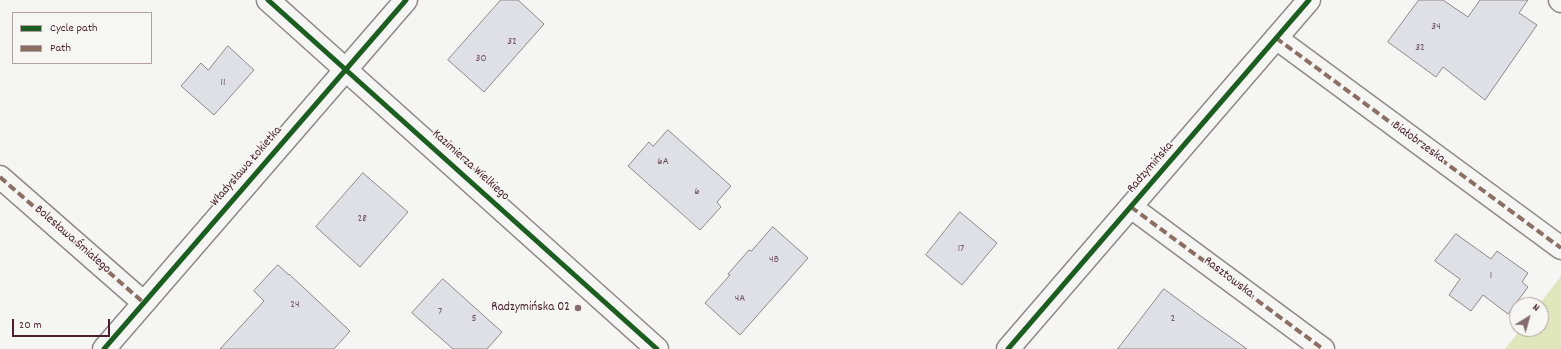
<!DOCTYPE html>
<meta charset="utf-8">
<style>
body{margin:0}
#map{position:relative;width:1561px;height:349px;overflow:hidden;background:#f5f5f3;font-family:Dekko,sans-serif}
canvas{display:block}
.legend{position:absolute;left:12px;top:12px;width:140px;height:52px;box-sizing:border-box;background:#f6f6f2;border:1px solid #b1a0a2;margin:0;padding:5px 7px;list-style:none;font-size:12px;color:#4a1f2b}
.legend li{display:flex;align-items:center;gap:8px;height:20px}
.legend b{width:20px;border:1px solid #b1a0a2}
.north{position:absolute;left:1509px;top:297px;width:40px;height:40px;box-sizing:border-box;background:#f6f6f2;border:1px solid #b1a0a2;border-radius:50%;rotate:37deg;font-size:11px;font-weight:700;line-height:16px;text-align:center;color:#4a1f2b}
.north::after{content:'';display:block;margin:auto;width:14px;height:18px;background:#866a71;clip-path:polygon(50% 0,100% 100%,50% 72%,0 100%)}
.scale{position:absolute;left:12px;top:319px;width:98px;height:18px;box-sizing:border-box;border:2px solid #4a1f2b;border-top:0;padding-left:5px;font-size:12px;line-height:14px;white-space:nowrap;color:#4a1f2b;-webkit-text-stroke:3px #f6f6f2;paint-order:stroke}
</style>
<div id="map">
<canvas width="1561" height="349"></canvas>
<ul class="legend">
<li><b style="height:5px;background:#1b5e20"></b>Cycle path</li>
<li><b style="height:5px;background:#8d6e63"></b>Path</li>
</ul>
<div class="north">N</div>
<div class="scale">20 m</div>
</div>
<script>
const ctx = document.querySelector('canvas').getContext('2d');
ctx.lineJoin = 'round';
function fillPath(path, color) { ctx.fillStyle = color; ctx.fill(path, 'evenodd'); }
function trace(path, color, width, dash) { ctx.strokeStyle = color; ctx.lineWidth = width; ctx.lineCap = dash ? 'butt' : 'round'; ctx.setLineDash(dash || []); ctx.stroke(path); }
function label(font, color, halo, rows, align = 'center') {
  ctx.font = font + ' Dekko,sans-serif'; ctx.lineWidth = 3; ctx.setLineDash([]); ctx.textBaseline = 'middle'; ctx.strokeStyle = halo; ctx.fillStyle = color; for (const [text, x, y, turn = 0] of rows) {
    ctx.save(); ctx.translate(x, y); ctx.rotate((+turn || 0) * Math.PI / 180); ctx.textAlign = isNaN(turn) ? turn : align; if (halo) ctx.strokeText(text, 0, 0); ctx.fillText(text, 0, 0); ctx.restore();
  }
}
fillPath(new Path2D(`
 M 1561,276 L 1561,349 L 1505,349 L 1521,329 L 1541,329 L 1541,305 L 1539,305 Z`), '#dfe6bb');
const building = new Path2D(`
 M 501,0 L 518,0 L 544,24 L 484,92 L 448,60 Z
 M 1419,0 L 1443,0 L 1468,17 L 1480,0 L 1528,0 L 1519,13 L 1537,25 L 1485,100 L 1443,67 L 1436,77 L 1388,42 Z
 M 228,46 L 254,70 L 214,115 L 181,86 L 201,63 L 208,70 Z
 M 668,130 L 731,186 L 717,202 L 721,207 L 700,230 L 628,166 L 649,142 L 653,146 Z
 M 363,173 L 408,212 L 360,267 L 316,227 Z
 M 960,212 L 997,243 L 962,285 L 926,255 Z
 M 773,227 L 808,258 L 740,335 L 705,303 L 730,275 L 728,274 L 749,250 L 751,251 Z
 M 1456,234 L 1491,259 L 1497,251 L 1528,273 L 1522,282 L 1528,287 L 1508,314 L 1483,295 L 1471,311 L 1449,295 L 1460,279 L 1435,261 Z
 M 278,265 L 289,275 L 289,274 L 350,331 L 334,349 L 220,349 L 264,301 L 254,291 Z
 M 443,279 L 502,332 L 487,349 L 453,349 L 412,313 Z
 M 1164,289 L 1202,317 L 1247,349 L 1118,349 Z`);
fillPath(building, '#dfdfe6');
trace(building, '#8f8788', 1);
const minor = new Path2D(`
 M 268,0 L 657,349
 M 1560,0 L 1561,1
 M 1276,38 L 1561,248
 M 0,177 L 144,303
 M 1131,207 L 1323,349
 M 104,349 L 406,0
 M 1008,349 L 1309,0`);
trace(minor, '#8f8788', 25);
trace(minor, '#f5f5f3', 22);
trace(new Path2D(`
 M 1276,38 L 1561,248
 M 0,177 L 144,303
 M 1131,207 L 1323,349`), '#8d6e63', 4, [8, 4]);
trace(new Path2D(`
 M 268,0 L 657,349
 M 104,349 L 406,0
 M 1008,349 L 1309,0`), '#1b5e20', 5);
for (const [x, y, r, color] of [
 [578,308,4,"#866a71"]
]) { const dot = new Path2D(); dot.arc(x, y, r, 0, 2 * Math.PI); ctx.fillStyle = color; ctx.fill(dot); trace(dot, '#f6f6f2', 1.5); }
label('11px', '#71515c', null, [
 ["34",1436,27],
 ["32",512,42],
 ["32",1420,48],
 ["30",481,59],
 ["11",223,83],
 ["6A",663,162],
 ["6",697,192],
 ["28",362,219],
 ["17",961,249],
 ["4B",774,260],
 ["1",1491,276],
 ["4A",740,299],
 ["24",295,305],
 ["7",440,312],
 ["5",474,319],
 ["2",1173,319]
]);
label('13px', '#4a1f2b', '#f6f6f2', [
 ["Białobrzeska",1418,143,36],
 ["Kazimierza Wielkiego",470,166,42],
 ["Władysława Łokietka",247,167,-49],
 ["Radzymińska",1151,168,-49],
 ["Bolesława Śmiałego",72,240,41],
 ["Rasztowska",1228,278,37]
]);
label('13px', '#4a1f2b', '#f6f6f2', [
 ["Radzymińska 02",570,308]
], 'right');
</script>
